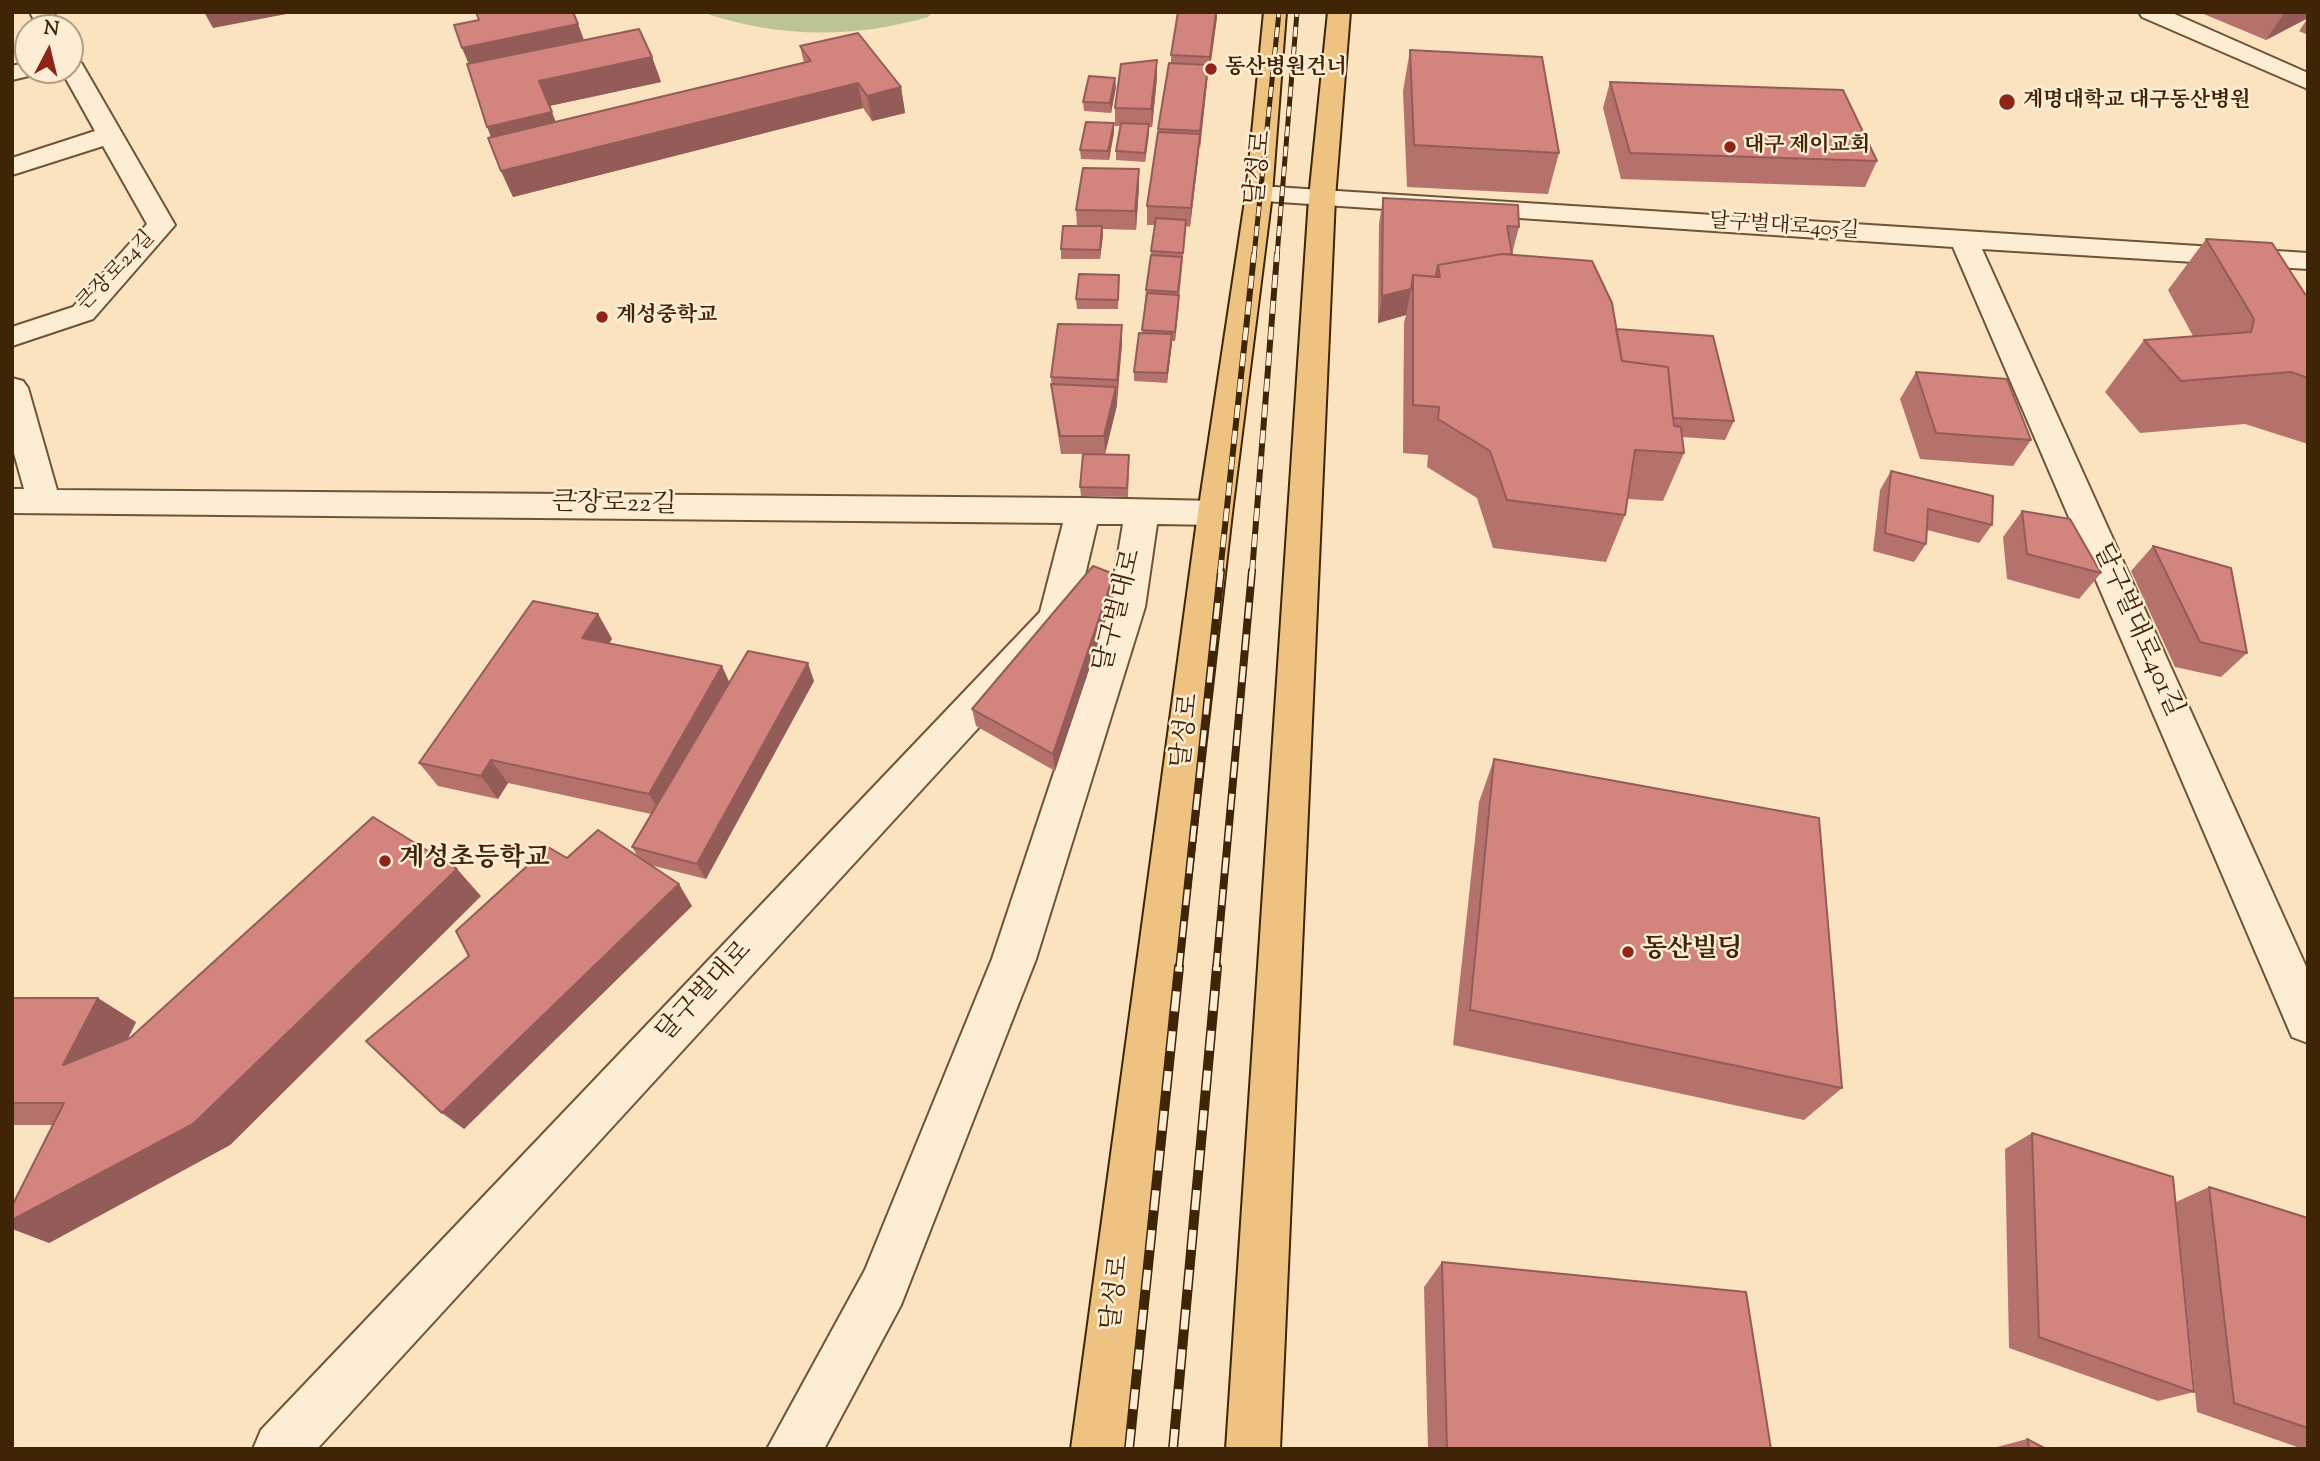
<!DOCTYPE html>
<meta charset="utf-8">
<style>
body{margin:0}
#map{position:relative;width:2320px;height:1461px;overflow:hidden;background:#fce3bf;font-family:"Sorts Mill Goudy",serif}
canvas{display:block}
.frame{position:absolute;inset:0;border:14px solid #3f2406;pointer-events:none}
.north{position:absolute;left:14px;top:14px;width:70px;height:70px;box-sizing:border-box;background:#fdedd5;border:2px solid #b19d82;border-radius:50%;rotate:7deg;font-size:19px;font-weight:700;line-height:28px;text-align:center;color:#3f2406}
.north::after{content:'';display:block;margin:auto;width:24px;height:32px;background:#8f2418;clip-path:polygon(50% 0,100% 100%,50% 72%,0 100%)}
</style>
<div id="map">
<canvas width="2320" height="1461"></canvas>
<div class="frame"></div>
<div class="north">N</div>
</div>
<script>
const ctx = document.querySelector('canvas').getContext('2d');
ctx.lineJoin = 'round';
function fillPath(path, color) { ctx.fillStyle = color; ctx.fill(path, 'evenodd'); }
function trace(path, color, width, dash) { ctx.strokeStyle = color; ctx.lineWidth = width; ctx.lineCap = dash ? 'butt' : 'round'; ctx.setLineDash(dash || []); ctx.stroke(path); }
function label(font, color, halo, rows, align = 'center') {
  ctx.font = font + ' "Sorts Mill Goudy","Noto Serif KR",serif'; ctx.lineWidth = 5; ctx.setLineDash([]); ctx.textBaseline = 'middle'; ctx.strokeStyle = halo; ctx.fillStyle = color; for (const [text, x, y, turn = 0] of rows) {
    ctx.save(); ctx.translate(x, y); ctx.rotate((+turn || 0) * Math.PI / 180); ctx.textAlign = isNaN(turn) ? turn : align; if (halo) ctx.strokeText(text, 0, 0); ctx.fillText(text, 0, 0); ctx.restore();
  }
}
fillPath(new Path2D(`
 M 701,12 L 933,12 L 928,17 C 851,39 778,38 701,12 Z`), '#bdc494');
const minor = new Path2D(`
 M 30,12 L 53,12 L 62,28 L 38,28 Z
 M 2139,12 L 2170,12 L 2308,73 L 2308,89 L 2142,17 Z
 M 70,57 L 78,59 L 82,64 L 175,225 L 93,319 L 12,346 L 12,327 L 73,307 L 147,224 L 103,146 L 12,175 L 12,158 L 95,131 L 61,70 L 70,70 Z
 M 28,62 L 28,70 L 39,70 L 37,74 L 12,80 L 12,66 Z
 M 1259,186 L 2308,253 L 2308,269 L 1982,249 L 2308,971 L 2308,1043 L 2292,1037 L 1953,247 L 1250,200 L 1246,194 L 1250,188 Z
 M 12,378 L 23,381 L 28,388 L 57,490 L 1083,498 L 1215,501 L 1227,505 L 1232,513 L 1227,521 L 1215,525 L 1157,524 L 1145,607 L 1036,959 L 901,1305 L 824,1449 L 767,1449 L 865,1270 L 992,959 L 1109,607 L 1123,524 L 1097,524 L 1075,618 L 1070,628 L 317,1449 L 253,1449 L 261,1430 L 1040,612 L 1063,523 L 12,513 L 12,489 L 24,489 L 12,446 Z`);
const major = new Path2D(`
 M 1264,12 L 1286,12 L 1272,194 L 1232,513 L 1125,1449 L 1071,1449 L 1198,513 L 1246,194 Z
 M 1328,12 L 1350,12 L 1335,198 L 1280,1449 L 1226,1449 L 1309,198 Z`);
trace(minor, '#6e5434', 4);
trace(major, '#3f2406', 4);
fillPath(minor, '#fdedd5');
fillPath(major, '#eec280');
const railFar3 = new Path2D(`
 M 1254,256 L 1279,12
 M 1277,256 L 1297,12`);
const railFar2 = new Path2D(`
 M 1220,573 L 1254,254
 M 1252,573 L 1277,254`);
const railFar1 = new Path2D(`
 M 1179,969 L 1221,571
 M 1216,969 L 1252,571`);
const rail = new Path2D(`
 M 1129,1449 L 1179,967
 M 1173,1449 L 1217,967`);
trace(railFar3, '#3f2406', 5);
trace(railFar2, '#3f2406', 6);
trace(railFar1, '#3f2406', 8);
trace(rail, '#3f2406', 10);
trace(railFar3, '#fdedd5', 3.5, [10]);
trace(railFar2, '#fdedd5', 4.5, [13]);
trace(railFar1, '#fdedd5', 5, [16]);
trace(rail, '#fdedd5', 7, [20]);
fillPath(new Path2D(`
 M 1178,12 L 1217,12 L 1217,17 L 1209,75 L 1208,75 L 1190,227 L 1186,226 L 1175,341 L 1172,341 L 1167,383 L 1134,381 L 1134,372 L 1142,333 L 1146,290 L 1155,225 L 1147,225 L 1147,206 L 1158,129 L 1171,63 L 1171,55 Z
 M 2199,12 L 2308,12 L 2308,35 L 2299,31 L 2308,18 L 2266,40 Z
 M 479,20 L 578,24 L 584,40 L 652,57 L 661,82 L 549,106 L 555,122 L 804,63 L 800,46 L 901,87 L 905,113 L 872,121 L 863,108 L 513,197 L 501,171 L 469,64 Z
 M 1410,50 L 1559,153 L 1548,194 L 1407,187 L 1403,91 Z
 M 1157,60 L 1157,78 L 1152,127 L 1149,127 L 1145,162 L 1116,160 L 1116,151 L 1121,126 L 1115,126 L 1115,108 Z
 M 1610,82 L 1877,161 L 1865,187 L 1621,179 L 1603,108 Z
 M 1116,87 L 1111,113 L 1084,111 L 1083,102 Z
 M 1114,123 L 1114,132 L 1109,160 L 1081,159 L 1080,150 Z
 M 1139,169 L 1139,187 L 1136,230 L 1103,229 L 1100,259 L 1061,259 L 1061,249 L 1077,226 L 1076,210 Z
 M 1383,198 L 1519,227 L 1512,254 L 1616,329 L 1734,421 L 1725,440 L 1682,437 L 1684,453 L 1663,501 L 1628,499 L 1625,515 L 1606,562 L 1493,548 L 1477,498 L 1427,467 L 1428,455 L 1403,453 L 1404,323 L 1406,315 L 1378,323 L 1379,224 Z
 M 2206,239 L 2308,295 L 2308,444 L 2245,424 L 2140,433 L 2105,392 L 2144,340 L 2193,336 L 2168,290 Z
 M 1119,275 L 1118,309 L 1077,309 L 1076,299 Z
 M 1122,325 L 1122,344 L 1117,405 L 1105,454 L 1061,454 L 1053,403 L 1051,377 Z
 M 1916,372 L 2031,440 L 2013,466 L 1920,459 L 1900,399 Z
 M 1129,464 L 1128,497 L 1081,496 L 1080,487 Z
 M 1891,471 L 1992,525 L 1979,543 L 1927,530 L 1926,544 L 1914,562 L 1873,551 L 1880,490 Z
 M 2022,511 L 2101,573 L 2079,599 L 2007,579 L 2003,537 Z
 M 2153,546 L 2247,653 L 2221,677 L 2175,667 L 2131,571 Z
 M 1114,574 L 1115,592 L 1055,771 L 976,726 L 972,709 Z
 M 598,614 L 612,639 L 609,643 L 729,682 L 814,681 L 706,879 L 650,865 L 692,906 L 464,1129 L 469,956 L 567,858 L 638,857 L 632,847 L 651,814 L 508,783 L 498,799 L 438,786 L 419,763 Z
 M 1494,759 L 1842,1088 L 1804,1120 L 1453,1045 L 1479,802 Z
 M 481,896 L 230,1145 L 49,1243 L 53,1125 L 12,1125 L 12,998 L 136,1022 L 128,1038 Z
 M 2032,1133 L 2194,1392 L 2158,1401 L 2009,1348 L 2005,1149 Z
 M 2209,1187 L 2308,1218 L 2308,1449 L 2303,1449 L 2197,1412 L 2176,1202 Z
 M 1442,1262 L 1771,1449 L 1428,1449 L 1424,1287 Z
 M 2027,1439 L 2046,1449 L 1997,1449 L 1997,1447 Z`), '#b5726c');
fillPath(new Path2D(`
 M 204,12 L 297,12 L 213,28 Z
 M 1216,12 L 1217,12 L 1217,17 L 1209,75 L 1210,57 Z
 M 2288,12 L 2308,12 L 2308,18 L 2266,40 L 2283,15 Z
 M 578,24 L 587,50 L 473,74 L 462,48 Z
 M 652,57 L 661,82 L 549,106 L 539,81 Z
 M 1157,60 L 1157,78 L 1152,127 L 1151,109 Z
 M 1208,65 L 1207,83 L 1200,149 L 1200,131 Z
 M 1115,78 L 1116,87 L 1111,113 L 1110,103 Z
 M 858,83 L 863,108 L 513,197 L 501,171 Z
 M 901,87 L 905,113 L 872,121 L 867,96 Z
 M 552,112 L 562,138 L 498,153 L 487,127 Z
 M 1114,123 L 1114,132 L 1109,160 L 1108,151 Z
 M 1149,124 L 1149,134 L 1145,162 L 1145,153 Z
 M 1200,134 L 1199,152 L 1190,227 L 1191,208 Z
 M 1139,169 L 1139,187 L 1136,230 L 1135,211 Z
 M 1102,226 L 1103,236 L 1100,259 L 1100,250 Z
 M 1411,289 L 1406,315 L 1378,323 L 1382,296 Z
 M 1179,295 L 1179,304 L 1175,341 L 1175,332 Z
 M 1122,325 L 1122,344 L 1117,398 L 1117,380 Z
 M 1172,334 L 1172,344 L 1167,383 L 1167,373 Z
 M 1116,387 L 1117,405 L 1105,454 L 1104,436 Z
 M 1114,574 L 1115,592 L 1055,771 L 1053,754 Z
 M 598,614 L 612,639 L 596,663 L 582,638 Z
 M 808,663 L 814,681 L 706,879 L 697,864 Z
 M 722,666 L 733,690 L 663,817 L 649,794 Z
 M 491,760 L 508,783 L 498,799 L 481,776 Z
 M 457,869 L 481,896 L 230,1145 L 49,1243 L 12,1229 L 12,1220 Z
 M 679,884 L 692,906 L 464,1129 L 442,1113 Z
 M 98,998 L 136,1022 L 104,1087 L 63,1065 Z`), '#935c58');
const building = new Path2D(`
 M 476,12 L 573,12 L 578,24 L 462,48 L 454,25 L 479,20 Z
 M 1178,12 L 1216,12 L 1210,57 L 1171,55 Z
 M 639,29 L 652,57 L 539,81 L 552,112 L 487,127 L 467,64 Z
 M 858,33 L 901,87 L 867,96 L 858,83 L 501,171 L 488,138 L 811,61 L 800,46 Z
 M 1410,50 L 1542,57 L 1559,153 L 1414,145 Z
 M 1157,60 L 1151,109 L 1115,108 L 1121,64 Z
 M 1169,63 L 1208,65 L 1200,131 L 1158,129 Z
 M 1089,76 L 1115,78 L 1110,103 L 1083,102 Z
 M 1610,82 L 1843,90 L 1877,161 L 1630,153 Z
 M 1086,122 L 1114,123 L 1108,151 L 1080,150 Z
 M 1121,123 L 1149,124 L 1145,153 L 1116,151 Z
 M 1158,132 L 1200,134 L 1191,208 L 1147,206 Z
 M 1083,168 L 1139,169 L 1135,211 L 1076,210 Z
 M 1383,198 L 1518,205 L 1519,227 L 1507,226 L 1512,254 L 1502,254 L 1438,265 L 1436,277 L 1413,275 L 1411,289 L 1382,296 Z
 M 1156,218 L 1186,220 L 1183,253 L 1151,251 Z
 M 1063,226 L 1102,226 L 1100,250 L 1061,249 Z
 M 2206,239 L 2272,243 L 2305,294 L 2308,295 L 2308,378 L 2291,372 L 2181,381 L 2144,340 L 2251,332 L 2254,319 Z
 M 1502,254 L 1592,261 L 1612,303 L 1622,361 L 1668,367 L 1674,426 L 1681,427 L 1684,453 L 1635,450 L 1625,515 L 1507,500 L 1490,451 L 1438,419 L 1439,407 L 1413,405 L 1413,275 L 1440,277 L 1438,265 Z
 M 1151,255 L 1182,257 L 1178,292 L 1146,290 Z
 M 1079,274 L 1119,275 L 1118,300 L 1076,299 Z
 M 1147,293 L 1179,295 L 1175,332 L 1142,330 Z
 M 1058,324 L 1122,325 L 1117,380 L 1051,377 Z
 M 1616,329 L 1713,336 L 1734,421 L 1673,418 L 1668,367 L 1622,361 Z
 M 1139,333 L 1172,334 L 1167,373 L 1134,372 Z
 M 1916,372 L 2007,379 L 2031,440 L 1936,433 Z
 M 1051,384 L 1116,387 L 1104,436 L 1060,436 Z
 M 1083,454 L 1129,455 L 1127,488 L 1080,487 Z
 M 1891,471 L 1993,496 L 1992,525 L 1928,509 L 1926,544 L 1885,533 Z
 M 2022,511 L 2070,519 L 2101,573 L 2027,554 Z
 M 2153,546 L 2231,568 L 2247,653 L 2200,642 Z
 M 1093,566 L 1114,574 L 1053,754 L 972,709 Z
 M 533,601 L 598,614 L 582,638 L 722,666 L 649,794 L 491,760 L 481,776 L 419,763 Z
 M 748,651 L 808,663 L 697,864 L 632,847 Z
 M 1494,759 L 1819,818 L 1842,1088 L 1470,1010 Z
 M 373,817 L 457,869 L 193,1124 L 12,1220 L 12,1206 L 64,1103 L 12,1103 L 12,998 L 98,998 L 63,1065 L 130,1038 Z
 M 598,830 L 679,884 L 442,1113 L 366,1041 L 469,956 L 456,931 L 548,847 L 567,858 Z
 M 2032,1133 L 2173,1177 L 2194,1392 L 2039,1337 Z
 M 2209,1187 L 2308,1218 L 2308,1428 L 2234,1403 Z
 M 1442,1262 L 1746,1292 L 1771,1449 L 1447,1449 Z
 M 2027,1439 L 2046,1449 L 2030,1449 Z`);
fillPath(building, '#d2847d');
trace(building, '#935c58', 2);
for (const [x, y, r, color] of [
 [1211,69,7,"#8f2418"],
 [2007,102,9,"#8f2418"],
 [1730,147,7,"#8f2418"],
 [602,317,7,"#8f2418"],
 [385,861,7,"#8f2418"],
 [1628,952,7,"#8f2418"]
]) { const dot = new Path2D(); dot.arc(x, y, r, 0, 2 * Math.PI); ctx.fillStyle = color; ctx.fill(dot); trace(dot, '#fdedd5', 2.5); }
label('bold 21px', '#3f2406', '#fdedd5', [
 ["동산병원건너",1225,69],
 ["계명대학교 대구동산병원",2023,102],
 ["대구 제이교회",1744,147],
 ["계성중학교",616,317]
], 'left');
label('21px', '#3f2406', '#fdedd5', [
 ["달구벌대로405길",1784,228,4],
 ["큰장로24길",117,272,-46]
]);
label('26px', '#3f2406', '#fdedd5', [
 ["달성로",1261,168,-84],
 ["큰장로22길",614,506,1],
 ["달구벌대로",1120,611,-76],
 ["달구벌대로401길",2136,631,66],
 ["달성로",1188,731,-83],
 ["달구벌대로",706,993,-47],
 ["달성로",1118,1293,-83]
]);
label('bold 26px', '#3f2406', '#fdedd5', [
 ["계성초등학교",399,861],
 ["동산빌딩",1642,952]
], 'left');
</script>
